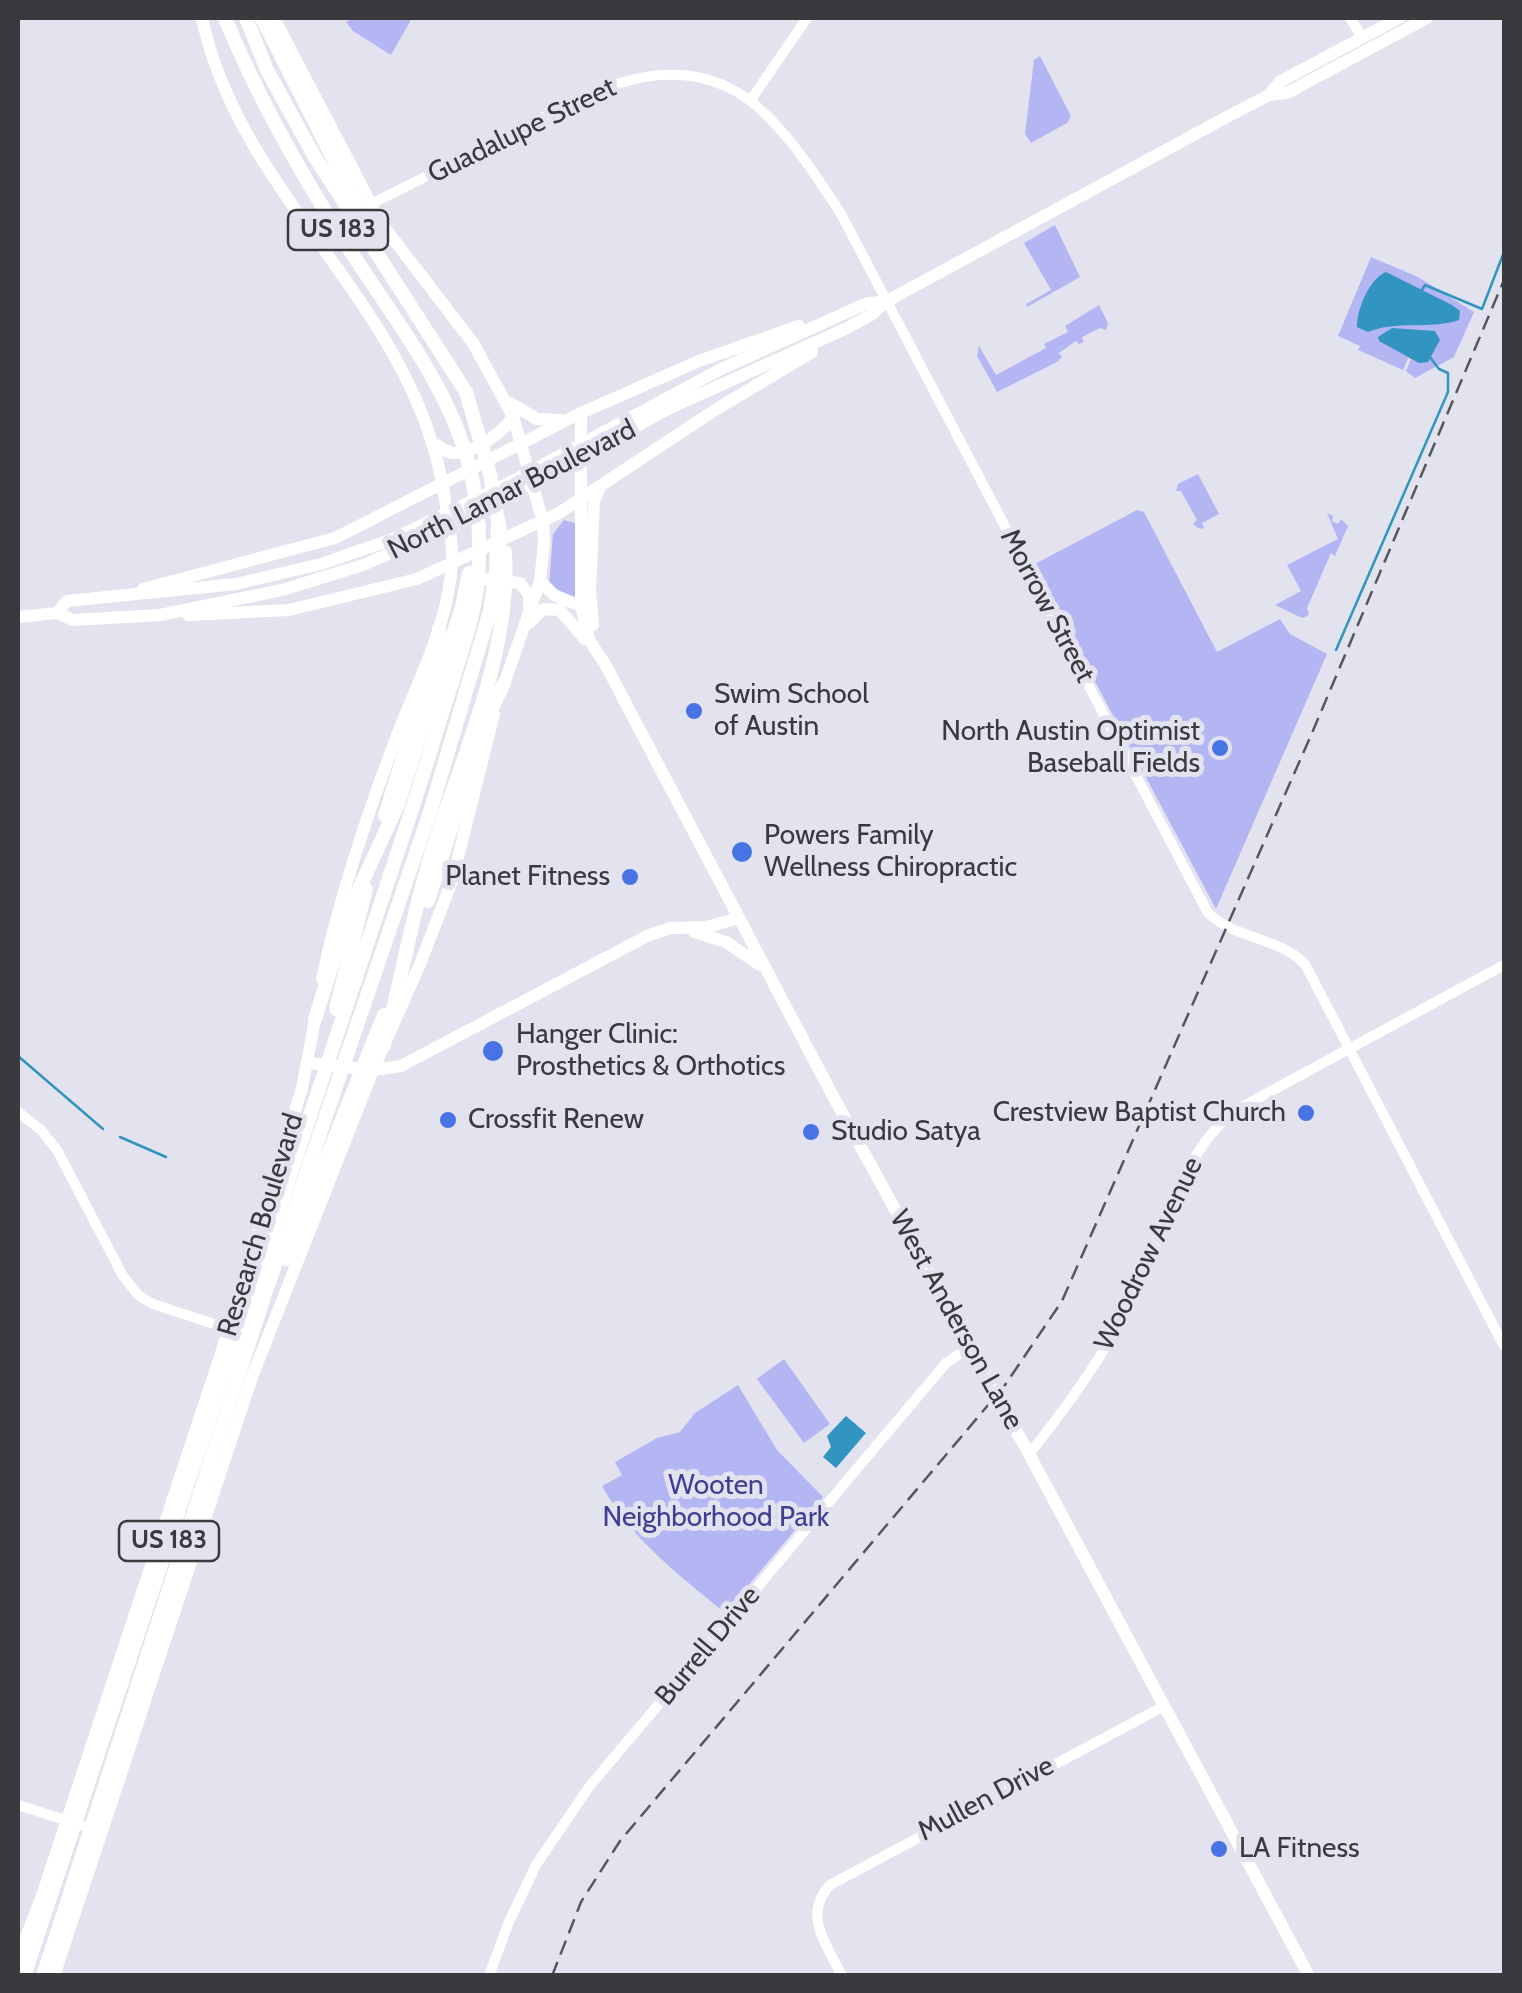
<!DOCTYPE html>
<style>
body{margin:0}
#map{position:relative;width:1522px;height:1993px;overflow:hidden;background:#e2e3ef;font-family:Cabin,sans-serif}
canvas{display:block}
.frame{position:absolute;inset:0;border:20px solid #3a3a3e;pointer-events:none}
</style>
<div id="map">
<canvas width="1522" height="1993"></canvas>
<div class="frame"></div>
</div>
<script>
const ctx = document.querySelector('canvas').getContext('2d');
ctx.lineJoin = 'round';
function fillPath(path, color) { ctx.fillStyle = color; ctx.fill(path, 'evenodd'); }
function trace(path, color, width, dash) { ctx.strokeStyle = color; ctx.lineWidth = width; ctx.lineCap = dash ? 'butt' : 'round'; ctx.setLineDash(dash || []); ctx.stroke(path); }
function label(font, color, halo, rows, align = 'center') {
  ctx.font = font + ' Cabin,sans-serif'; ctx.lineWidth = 10; ctx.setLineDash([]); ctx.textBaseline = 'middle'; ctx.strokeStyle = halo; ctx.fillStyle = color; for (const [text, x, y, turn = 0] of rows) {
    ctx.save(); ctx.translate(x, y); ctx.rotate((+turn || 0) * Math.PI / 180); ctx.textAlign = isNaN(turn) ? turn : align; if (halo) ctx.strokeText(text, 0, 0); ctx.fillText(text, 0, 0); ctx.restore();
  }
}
fillPath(new Path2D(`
 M 354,18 L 412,18 L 391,55 L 353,31 L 346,22 Z
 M 1040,56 L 1071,116 L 1067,123 L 1031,143 L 1025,134 L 1034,60 Z
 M 1055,225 L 1080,277 L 1027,307 L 1026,304 L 1051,290 L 1024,243 Z
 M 1371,257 L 1418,277 L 1474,312 L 1454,357 L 1415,378 L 1406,371 L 1411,359 L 1408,358 L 1403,370 L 1358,350 L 1360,346 L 1338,336 Z
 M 1099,305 L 1108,323 L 1106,330 L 1100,328 L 1082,337 L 1084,342 L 1079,344 L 1076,341 L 1059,353 L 1062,357 L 1057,362 L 997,392 L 977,356 L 979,346 L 996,375 L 1046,348 L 1044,344 L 1068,332 L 1065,326 Z
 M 1198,474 L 1219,514 L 1202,523 L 1204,528 L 1200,529 L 1193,524 L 1197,520 L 1181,491 L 1176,491 L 1178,484 Z
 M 1137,510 L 1144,512 L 1217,652 L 1280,619 L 1290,634 L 1327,654 L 1216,909 L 1033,565 Z
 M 1327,513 L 1333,516 L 1332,521 L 1338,524 L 1341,519 L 1348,526 L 1335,556 L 1331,553 L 1307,608 L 1309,615 L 1302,618 L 1275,605 L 1301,591 L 1287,565 L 1338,539 Z
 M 564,520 L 575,523 L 575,600 L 549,585 L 553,534 Z
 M 784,1359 L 830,1424 L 804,1443 L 757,1379 Z
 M 738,1385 L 777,1450 L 823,1497 L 725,1613 C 678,1574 632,1540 602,1486 L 622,1475 L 615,1462 L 657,1438 L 680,1432 L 695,1413 Z`), '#b4b6f4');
fillPath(new Path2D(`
 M 1386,272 L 1452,305 L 1460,311 L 1459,320 C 1429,330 1397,320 1368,332 L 1357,327 C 1357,309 1369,279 1386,272 Z
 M 1392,328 L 1435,331 L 1440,340 L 1428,362 L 1419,363 L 1379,341 L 1378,337 Z
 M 846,1416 L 866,1433 L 836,1468 L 823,1457 L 831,1447 L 827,1436 Z`), '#3294c1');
trace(new Path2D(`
 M 1422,290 L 1425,285 L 1482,309 L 1504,252
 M 1336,650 L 1448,392 L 1448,373 L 1439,369 L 1429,356
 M 18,1056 L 103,1129
 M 120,1137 L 166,1157`), '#3294c1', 2.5);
trace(new Path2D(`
 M 1350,18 L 1362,37
 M 750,101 L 807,18
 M 371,204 C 414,182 458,161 501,139 C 573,102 656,46 737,92 C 777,115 816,175 841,214 L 1208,913 C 1235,939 1278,937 1305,964 L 1504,1346
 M 18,1112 L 41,1130 L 57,1150 L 123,1276 L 138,1295 L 153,1304 L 232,1330
 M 1029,1454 C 1068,1406 1103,1356 1132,1301 C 1165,1238 1177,1153 1238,1109 L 1504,965
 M 18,1805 L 97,1830
 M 489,1976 L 508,1924 L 536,1865 L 589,1787 L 946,1363 L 970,1347
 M 842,1976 C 827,1945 802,1915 830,1885 L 1164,1706`), '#fff', 10);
trace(new Path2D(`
 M 202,18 C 241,202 418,306 445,500 C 448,520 453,540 452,560 C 450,621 419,678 398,733 C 367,814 340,895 322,979
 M 274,18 L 381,223 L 473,343 L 513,416 L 543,522 L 544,542 L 540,581 L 502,690
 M 1269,95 L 1281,81 L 1399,18
 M 510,403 L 537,419 L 560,420
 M 581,413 L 581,605 L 589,640 L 605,664 L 834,1098 L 1029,1454 L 1309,1976
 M 433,443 C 441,448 448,454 457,453 C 477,451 504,432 513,416
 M 469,577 L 520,583 L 529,595 L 529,607
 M 540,581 L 554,595 L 585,608
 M 143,589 L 335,538 L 581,413 L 699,361 L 799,326
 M 57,613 L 67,601 L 236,584 L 321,564 L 393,539 L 507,484 L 721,369 L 865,304 L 886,301
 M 188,615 L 289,610 L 417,579 L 559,513 L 715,410 L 812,352
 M 18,617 L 57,613 L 73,620 L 160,615 L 282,590 L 363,565 L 442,531 L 672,407 L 845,329 L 871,315 L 887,301 L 1225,118 L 1269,95 L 1287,93 L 1427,18
 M 529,623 L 543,609 L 560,610 L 585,639
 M 593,625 L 590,591 L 594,501 L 600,487
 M 694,932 L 726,942 L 760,965
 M 308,1063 L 373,1070 L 401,1066 L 649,935 L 671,928 L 706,927 L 739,918
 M 18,1958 L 43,1893 L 229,1329 L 302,1088 L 317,1009
 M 54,1976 L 252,1377 L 373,1070 L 420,964 L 452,881 L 494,714`), '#fff', 12);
trace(new Path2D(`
 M 246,18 L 267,70 L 313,154 L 466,392 L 490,474 L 500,532
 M 262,18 L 362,215
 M 385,815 L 436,653 L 439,629
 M 428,901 L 484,725 L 504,683
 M 336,1009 L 366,889
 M 315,1019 L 349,911 L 398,804 L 462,607 L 469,573
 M 384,1045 C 401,983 411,919 430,858 C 460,760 511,657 505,552
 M 286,1259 L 384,1015
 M 24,1976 L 413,806 C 427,763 440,719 454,676 C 463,647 473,618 477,588 C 494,435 418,357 342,238 C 297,167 257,96 225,18
 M 43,1976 L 265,1294 L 430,812 L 490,611 L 496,571 L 498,523`), '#fff', 14);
trace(new Path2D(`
 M 552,1976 L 581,1902 L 620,1841 L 1005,1385 L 1062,1301 L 1312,733 L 1504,280`), '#56565c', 2.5, [15, 8]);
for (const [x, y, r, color] of [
 [694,711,10,"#4773e5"],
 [1220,748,10,"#4773e5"],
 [742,852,12,"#4773e5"],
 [630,877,10,"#4773e5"],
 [493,1051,12,"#4773e5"],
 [1306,1113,10,"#4773e5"],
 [448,1120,10,"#4773e5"],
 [811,1132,10,"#4773e5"],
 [1219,1849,10,"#4773e5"]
]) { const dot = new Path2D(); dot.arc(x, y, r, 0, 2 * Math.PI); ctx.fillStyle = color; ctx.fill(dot); trace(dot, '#e2e3ef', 4); }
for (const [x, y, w] of [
 [338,230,100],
 [169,1541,100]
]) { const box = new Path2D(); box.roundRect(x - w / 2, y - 20, w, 40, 8); ctx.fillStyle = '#e2e3ef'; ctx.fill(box); trace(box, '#3a3a3e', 2.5); }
label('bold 25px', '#3a3a3e', null, [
 ["US 183",338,230],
 ["US 183",169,1541]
]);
label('28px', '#3a3a3e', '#e2e3ef', [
 ["Guadalupe Street",522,131,-26],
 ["North Lamar Boulevard",512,490,-27],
 ["Morrow Street",1047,606,62],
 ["Research Boulevard",261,1225,-73],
 ["Woodrow Avenue",1149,1254,-64],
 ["West Anderson Lane",956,1320,61],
 ["Burrell Drive",708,1646,-50],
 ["Mullen Drive",986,1799,-28]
]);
label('28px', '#3a3a3e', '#e2e3ef', [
 ["Swim School",714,695],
 ["of Austin",714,727],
 ["North Austin Optimist",1200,732,"right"],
 ["Baseball Fields",1200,764,"right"],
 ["Powers Family",764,836],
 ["Wellness Chiropractic",764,868],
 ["Planet Fitness",610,877,"right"],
 ["Hanger Clinic:",516,1035],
 ["Prosthetics & Orthotics",516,1067],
 ["Crestview Baptist Church",1286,1113,"right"],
 ["Crossfit Renew",468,1120],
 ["Studio Satya",831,1132],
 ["LA Fitness",1239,1849]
], 'left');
label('28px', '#443b94', '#e2e3ef', [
 ["Wooten",716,1486],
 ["Neighborhood Park",716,1518]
]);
</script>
